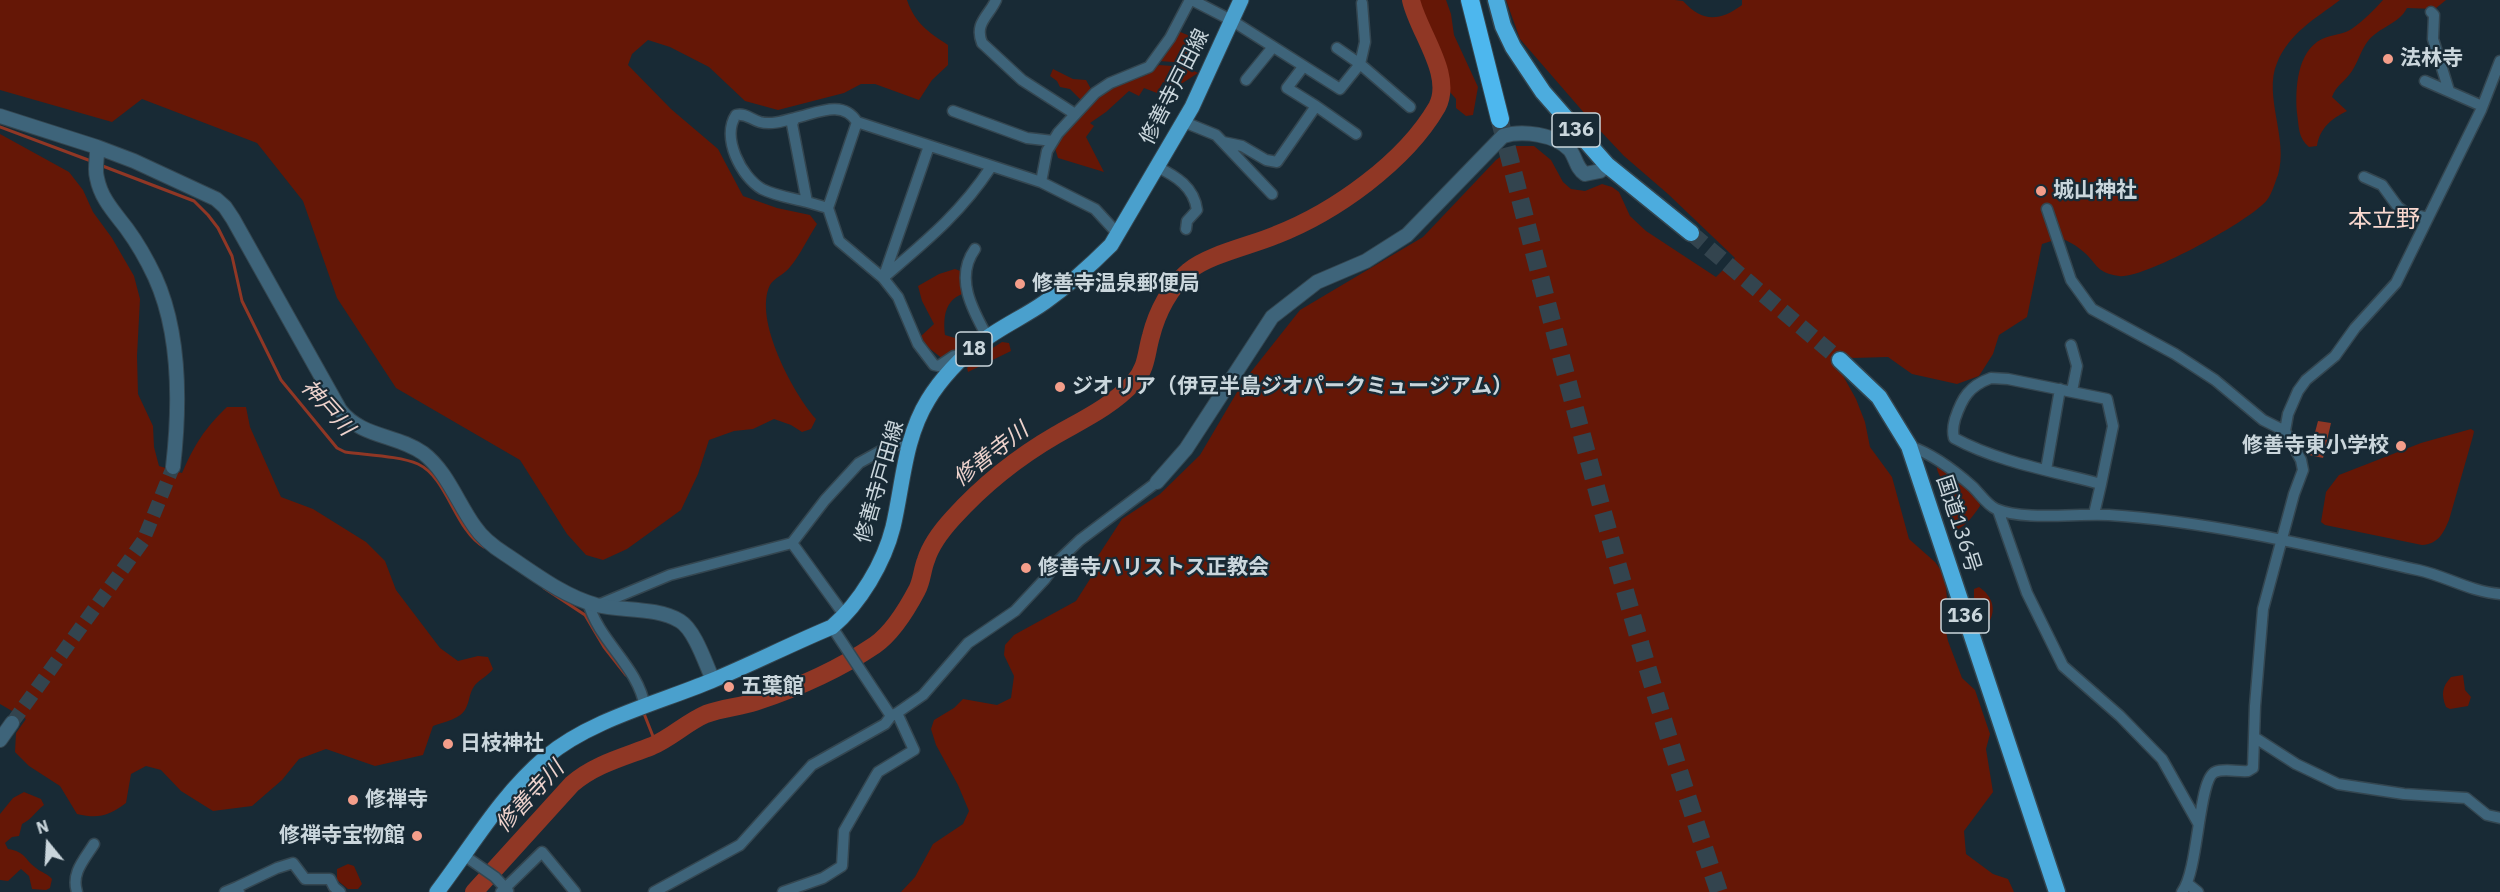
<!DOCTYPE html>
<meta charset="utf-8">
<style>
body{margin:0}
#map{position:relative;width:2500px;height:892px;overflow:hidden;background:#182a35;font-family:"IBM Plex Sans",sans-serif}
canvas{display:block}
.north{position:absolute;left:18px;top:814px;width:60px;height:60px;-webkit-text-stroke:4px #182a35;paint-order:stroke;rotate:342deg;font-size:16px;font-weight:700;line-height:24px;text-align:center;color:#cad6dc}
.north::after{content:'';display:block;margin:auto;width:21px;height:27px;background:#cad6dc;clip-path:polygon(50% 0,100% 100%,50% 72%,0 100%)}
</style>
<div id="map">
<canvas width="2500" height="892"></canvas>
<div class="north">N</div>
</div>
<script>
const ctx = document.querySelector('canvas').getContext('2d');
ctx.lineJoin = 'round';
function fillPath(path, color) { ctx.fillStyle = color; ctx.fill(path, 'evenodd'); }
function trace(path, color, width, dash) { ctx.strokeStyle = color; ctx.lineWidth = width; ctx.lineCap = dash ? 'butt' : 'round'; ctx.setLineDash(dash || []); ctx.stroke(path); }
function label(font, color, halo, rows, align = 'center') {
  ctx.font = font + ' "IBM Plex Sans","Noto Sans JP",sans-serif'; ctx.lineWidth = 4.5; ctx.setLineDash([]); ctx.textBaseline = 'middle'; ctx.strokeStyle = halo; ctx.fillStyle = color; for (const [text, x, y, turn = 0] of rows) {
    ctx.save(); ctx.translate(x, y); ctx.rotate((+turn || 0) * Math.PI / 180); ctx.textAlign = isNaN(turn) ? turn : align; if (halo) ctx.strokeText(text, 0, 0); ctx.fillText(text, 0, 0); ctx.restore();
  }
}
fillPath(new Path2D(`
 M 0,0 L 907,0 C 915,23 928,32 948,45 L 948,65 L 932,80 L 919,100 L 875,84 L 861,84 L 844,93 L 778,110 L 745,101 L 709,67 L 670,47 L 648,40 L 632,54 L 628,65 L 671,109 L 718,149 L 743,196 L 777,208 L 810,215 L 817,224 C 809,236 799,257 790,267 C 785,274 774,278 770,285 C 753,319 793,393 816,419 L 811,429 L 802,432 L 791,425 L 774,419 L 753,429 L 734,431 L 709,440 L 698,474 L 681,510 L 627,549 L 603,560 L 586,555 L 567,534 L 520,460 L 396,388 L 337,298 L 303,201 L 257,143 L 142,99 L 112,122 L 0,90 Z
 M 1420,0 L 1446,0 L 1451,14 L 1454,35 L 1478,87 L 1473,115 L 1466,116 L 1456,108 L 1456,99 L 1449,91 L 1437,51 L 1421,20 Z
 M 1506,0 L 1675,0 L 1683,1 C 1702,22 1719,22 1742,5 L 1742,0 L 2340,0 C 2315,19 2289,33 2277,63 C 2263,96 2289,139 2278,175 C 2275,182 2272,194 2267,200 C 2252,220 2142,280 2119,276 C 2093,272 2098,262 2080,249 C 2074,244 2067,241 2061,238 L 2042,244 L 2027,317 L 1999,335 L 1993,354 L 1979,376 L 1957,384 L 1912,374 L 1888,357 L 1853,358 L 1844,356 L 1836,363 L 1856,399 L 1865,422 L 1870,447 L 1892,477 L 1909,539 L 1935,562 L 1945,576 L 1947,599 L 1942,613 L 1948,641 L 1962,678 L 1975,690 L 1990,734 L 1986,749 L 1993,792 L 1964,831 L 1966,854 L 1993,874 L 2008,879 L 2014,892 L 901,892 L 915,877 L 933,844 L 963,824 L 969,811 L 958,785 L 936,745 L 931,729 L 934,720 L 954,708 L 963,699 L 997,705 L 1011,698 L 1014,676 L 1004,655 L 1005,645 L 1014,635 L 1076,601 L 1090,579 L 1098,556 L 1122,519 L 1160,494 L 1200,455 L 1243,382 L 1300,310 L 1423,237 L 1496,160 L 1515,146 L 1534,146 L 1551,160 L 1563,182 L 1571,189 L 1585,191 L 1602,184 L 1612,187 L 1619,192 L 1630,216 L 1646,231 L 1716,277 L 1735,258 L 1668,194 L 1624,156 L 1592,122 L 1520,39 Z
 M 2383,0 L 2446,0 L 2435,9 L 2407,8 C 2399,24 2379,27 2368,41 C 2361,50 2358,62 2352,71 C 2345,82 2336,85 2332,97 L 2347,111 C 2331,119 2320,128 2317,146 L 2309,147 C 2298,138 2299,127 2297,113 C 2295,89 2297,51 2322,39 C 2332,34 2344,35 2353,28 C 2364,20 2374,10 2383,0 Z
 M 1178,31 L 1199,40 L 1187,63 L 1159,61 Z
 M 1159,65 L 1186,67 L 1198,73 L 1178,86 L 1163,82 L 1157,93 L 1144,88 L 1139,96 L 1129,91 L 1106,112 L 1090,123 L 1094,126 L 1086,137 L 1104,172 L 1058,158 L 1054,145 L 1097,96 L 1118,84 L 1144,76 Z
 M 1053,69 L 1073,79 L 1086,80 L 1091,89 L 1085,100 L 1081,100 L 1070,89 L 1060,87 L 1057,81 L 1050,76 Z
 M 0,134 L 69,172 L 83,190 L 93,212 L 112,238 L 134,276 L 140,299 L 137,356 L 138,394 L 153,426 L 154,447 L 159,466 L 182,473 C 195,444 204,429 227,407 L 246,407 L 250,427 L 281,497 L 313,509 L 366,542 L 385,561 L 396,590 L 440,648 L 458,661 L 478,656 L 488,657 L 493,669 C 488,676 480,679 475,685 C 469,693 470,700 466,708 C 461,719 444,722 433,726 L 423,755 L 375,766 L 326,749 L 299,759 L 282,780 L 252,806 L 213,811 L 181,791 L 161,770 L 146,766 L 131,774 L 126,803 C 108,816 99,819 77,814 L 60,786 L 29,766 L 15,752 L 16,733 L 26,719 L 0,704 Z
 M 955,269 L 963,272 L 962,294 C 945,301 943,317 945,335 L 955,338 L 958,347 L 943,359 L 925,345 L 921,336 L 934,324 L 922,301 L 918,286 L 939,274 Z
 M 1002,342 L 1009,343 L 1011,351 L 968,372 L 967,368 L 977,358 Z
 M 2471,429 L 2474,431 L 2473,436 L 2449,520 C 2443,534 2438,544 2422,545 L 2325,525 L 2321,522 L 2326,492 L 2339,475 L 2421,443 Z
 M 1937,465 L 1941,466 L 1979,499 L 1980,506 C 1973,516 1967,525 1955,531 L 1951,530 C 1948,518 1955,508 1951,495 C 1948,486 1935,473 1937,465 Z
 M 1979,587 C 1990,594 1997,607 1990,620 L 1974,603 L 1974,589 Z
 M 2463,675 L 2465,690 L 2471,697 L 2468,706 L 2450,709 L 2446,707 C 2441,694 2442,687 2451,677 Z
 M 24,792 L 41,799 L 44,805 C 35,812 32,819 22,824 L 19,836 L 12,837 L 5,843 L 8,849 C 26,852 24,859 36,868 C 42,873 47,873 52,879 L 50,888 L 46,890 L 32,889 L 29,876 L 21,869 L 8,881 L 0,880 L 0,814 L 13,798 Z
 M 348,864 L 354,866 L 362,884 L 358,889 L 348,889 L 337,880 L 337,869 Z`), '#651706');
fillPath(new Path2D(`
 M 2318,421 L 2331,423 L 2323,458 L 2309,455 Z`), '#903725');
trace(new Path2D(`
 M 0,127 L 91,161
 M 100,165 L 194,201 L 208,215 L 218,228 L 232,256 L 242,301 L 281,380 L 337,448 L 345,452 C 366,455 400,456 418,464 C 448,478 454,529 484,547
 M 544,588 L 585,615 L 604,647 L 626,675
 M 643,711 L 656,744`), '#903725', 3);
trace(new Path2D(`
 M 474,892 L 572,784 C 595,764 624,757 652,746 C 671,738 687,722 706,714 C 722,708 739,707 755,702 C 797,688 838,670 875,645 C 892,633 907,609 917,590 C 922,581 922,570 926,560 C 931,544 942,530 953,518 C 982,486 1018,457 1056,435 C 1084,419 1112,406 1134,382 C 1147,368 1146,353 1151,336 C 1157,312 1170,287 1189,271 C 1207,255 1253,245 1276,235 C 1335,212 1405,162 1437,107 C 1454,75 1418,32 1411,0`), '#903725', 18);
trace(new Path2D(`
 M 12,723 L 143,541 L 173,467`), '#33444e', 14, [14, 7]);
trace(new Path2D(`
 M 1691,233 L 1840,360`), '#33444e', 16, [16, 8]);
trace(new Path2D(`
 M 1500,121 C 1567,380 1632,639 1719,892`), '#33444e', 18, [18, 9]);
const minor = new Path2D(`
 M 996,0 C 989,16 974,23 982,43 L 1022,80 L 1075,114
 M 1192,0 L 1231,20 L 1340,89 L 1360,64 L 1410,107
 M 2431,12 L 2434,15 L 2433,39 L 2449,91
 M 1337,48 L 1360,64 L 1365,42 L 1362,3
 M 1246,80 L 1273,47
 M 2425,81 L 2482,106
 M 1316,106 L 1356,134
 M 953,111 L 1027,138 L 1053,141
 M 795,118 C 784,121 771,125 760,122 C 750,119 746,113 736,115 C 721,137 741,177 762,189 C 776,196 792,198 807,202
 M 857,122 L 828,208 L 839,241 L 883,278 L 898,297 L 918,344 L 934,365 L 939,366 L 954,356 L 966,357
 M 1184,122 L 1216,135 L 1272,194
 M 1223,142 L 1242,146 L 1266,160 L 1277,162 L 1316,106 L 1287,88 L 1303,67
 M 1157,167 C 1176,176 1194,187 1197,210 L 1187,221 L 1186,229
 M 2364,177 L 2382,185 L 2398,207 L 2406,213 L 2428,218
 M 1041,182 L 1047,151 L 1058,133 L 1095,93 L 1110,83 L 1149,67 L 1170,38 L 1190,0
 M 828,208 L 807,202 L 792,124 L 795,118 C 817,113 843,99 857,122 L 1041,182 L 1095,209 L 1118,234
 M 2047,209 L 2071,280 L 2092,309 L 2175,354 L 2215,380 L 2263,420 L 2285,431
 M 975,249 C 954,278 973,311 988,338
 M 884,276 L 929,146
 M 883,278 C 925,242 960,214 991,167
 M 2071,345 L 2077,366 L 2072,391
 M 1991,378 L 2008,379 L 2107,399 L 2113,426 L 2101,484 C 2052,471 1998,462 1954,438 C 1952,431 1953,426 1955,419 C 1962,398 1969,386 1991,378 Z
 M 1909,446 C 1933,454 1954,470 1973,487 C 1980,494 1987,505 1996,509 C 2024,521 2078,513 2109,515 C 2214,522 2316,547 2418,570 C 2446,576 2471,592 2500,594
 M 2046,470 L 2060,389
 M 1998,510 L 2027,593 L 2063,666 L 2120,716 L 2162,759 L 2198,823
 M 2094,514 L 2101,484
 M 792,543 L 845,616
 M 588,602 C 599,642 638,666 645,707
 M 598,605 L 670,575 L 792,543 L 825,500 L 859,463 L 886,448 L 911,441
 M 832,627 L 891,716
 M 2254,737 L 2296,764 L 2338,784 L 2404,794 L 2466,798 L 2487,815 L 2500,818
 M 465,856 L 495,877 L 508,891
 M 2188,884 L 2198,892
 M 237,887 L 277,868 L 293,863 L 305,879 L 330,879 L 334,887 L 340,892
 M 77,892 C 71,873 84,860 94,844
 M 225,892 L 237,887 L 239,892
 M 501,892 L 542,852 L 575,892
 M 654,892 L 740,845 L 812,765 L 885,724 L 891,716 L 897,713
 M 783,892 L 823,878 L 842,866 L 844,831 L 875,777 L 878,772 L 914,750 L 897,713 L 923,695 L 968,643 L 1015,611 L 1045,579 L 1059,560 L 1080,540 L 1157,482
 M 2182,892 C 2199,870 2198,779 2215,772 C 2224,768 2238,772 2248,771 L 2253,768 L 2255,706 L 2263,609 L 2294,494 L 2303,470 L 2301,460 L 2285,431 L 2288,414 L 2298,391 L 2306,380 L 2335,356 L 2355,328 L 2396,283 L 2481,110 L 2500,61`);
const tertiary = new Path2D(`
 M 0,116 L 97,147 L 134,161 L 216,199 L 225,207 L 233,219 L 340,410 C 362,438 396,434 423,453 C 447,471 458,504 475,527 C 483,539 494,547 505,554 C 534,573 563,596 596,605 C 622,611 657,607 680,621 C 695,630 706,665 713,680
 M 97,147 C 98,157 94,168 97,178 C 101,199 115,213 127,229 C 138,244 147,260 155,277 C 181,334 180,406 173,467
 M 1157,482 L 1186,449 L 1272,317 L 1317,282 L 1366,261 L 1407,235 L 1503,136 C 1522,130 1555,134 1570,150 C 1576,158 1576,168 1585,174 L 1600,171 L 1607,165
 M 0,740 L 12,723`);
const primary = new Path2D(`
 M 437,892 C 472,846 501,795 546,757 C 590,720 658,703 711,681 C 752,664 791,644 832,627 C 860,603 884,563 893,527 C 903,485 904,439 928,400 C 940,380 961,357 980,343 C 1000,327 1024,317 1045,302 C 1069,285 1090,266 1111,245 L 1192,107 L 1241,0`);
const trunk = new Path2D(`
 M 1496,0 L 1503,26 L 1513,47 L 1543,92 L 1607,165 L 1691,233
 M 1840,360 L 1879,397 L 1909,446 L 2057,892`);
const motorway = new Path2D(`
 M 1470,0 L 1500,119`);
trace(minor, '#344650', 13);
trace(tertiary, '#344650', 16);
trace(primary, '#344650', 17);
trace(trunk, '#344650', 19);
trace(motorway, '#344650', 20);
trace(minor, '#3e647a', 10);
trace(tertiary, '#3e647a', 14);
trace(primary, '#4aa0cd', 15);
trace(trunk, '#4cacde', 16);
trace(motorway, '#4db7ee', 18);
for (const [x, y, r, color] of [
 [2388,59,6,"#f49e8a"],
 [2041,191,6,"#f49e8a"],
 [1020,284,6,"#f49e8a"],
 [1060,387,6,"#f49e8a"],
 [2401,446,6,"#f49e8a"],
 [1026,568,6,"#f49e8a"],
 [729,687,6,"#f49e8a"],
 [448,744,6,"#f49e8a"],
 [353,800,6,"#f49e8a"],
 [417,836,6,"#f49e8a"]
]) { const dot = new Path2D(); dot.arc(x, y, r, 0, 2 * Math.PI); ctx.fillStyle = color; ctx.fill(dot); trace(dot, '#182a35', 2); }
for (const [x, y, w] of [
 [1576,130,48],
 [974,349,36],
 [1965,616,48]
]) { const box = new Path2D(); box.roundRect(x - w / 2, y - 17, w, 34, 4.5); ctx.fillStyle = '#182a35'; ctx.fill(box); trace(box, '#cad6dc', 1.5); }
label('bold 20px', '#cad6dc', null, [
 ["136",1576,130],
 ["18",974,349],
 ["136",1965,616]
]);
label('bold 21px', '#cad6dc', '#182a35', [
 ["法林寺",2400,59],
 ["城山神社",2053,191],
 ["修善寺温泉郵便局",1032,284],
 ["ジオリア（伊豆半島ジオパークミュージアム）",1072,387],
 ["修善寺東小学校",2389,446,"right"],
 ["修善寺ハリストス正教会",1038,568],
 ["五葉館",741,687],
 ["日枝神社",460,744],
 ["修禅寺",365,800],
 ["修禅寺宝物館",405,836,"right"]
], 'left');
label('21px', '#cad6dc', '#182a35', [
 ["修善寺戸田線",1175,87,-63],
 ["修善寺戸田線",880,482,-74],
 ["国道136号",1958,524,72]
]);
label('italic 22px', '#eed3cd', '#182a35', [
 ["神戸川",327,408,48],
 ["修善寺川",991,455,-38],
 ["修善寺川",530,797,-47]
]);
label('24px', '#fad8cf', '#182a35', [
 ["本立野",2384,220]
]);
</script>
